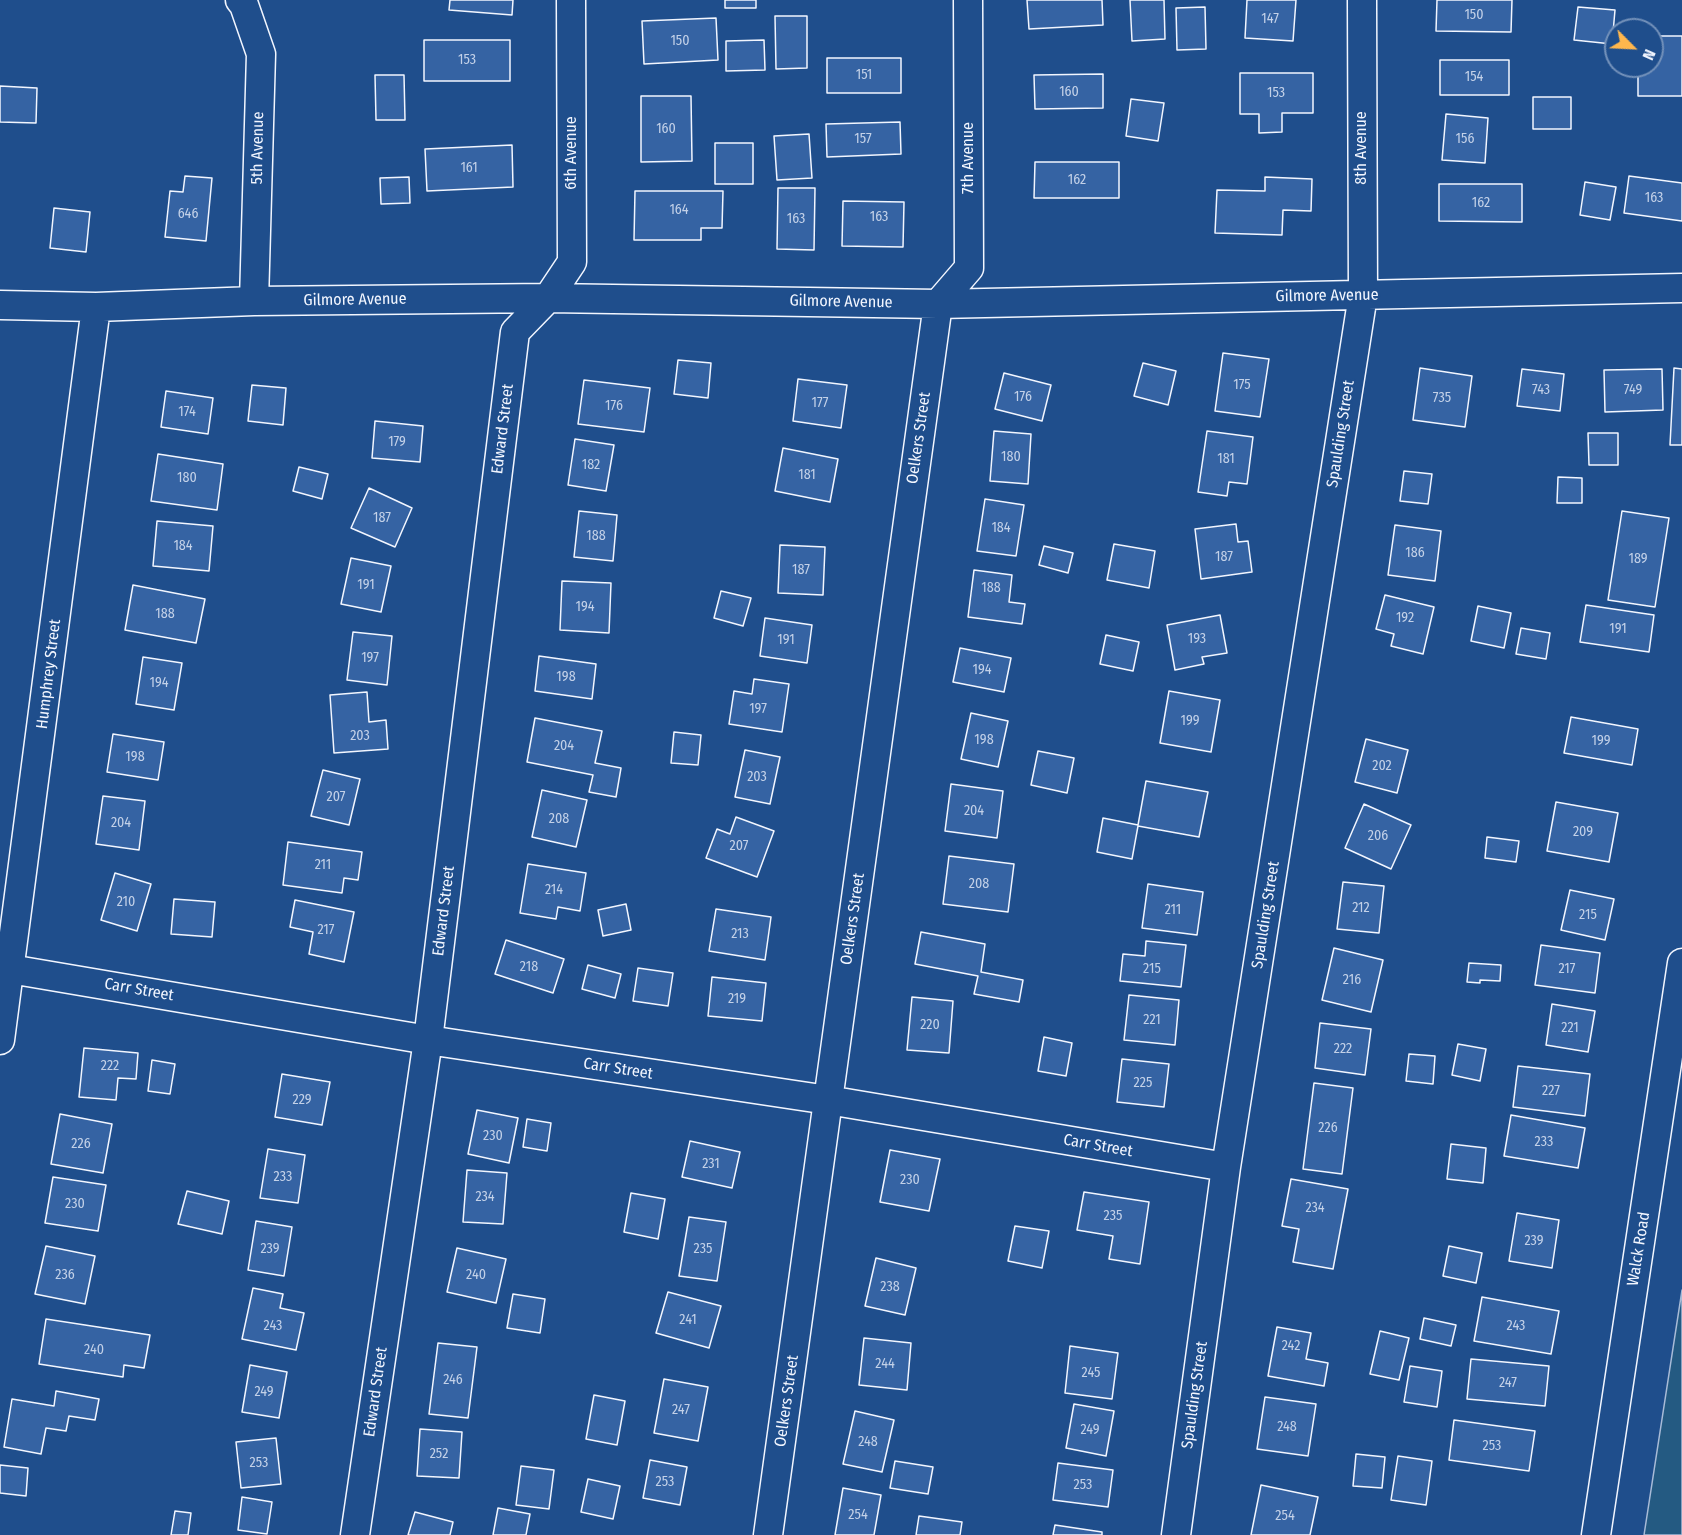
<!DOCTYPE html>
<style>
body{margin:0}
#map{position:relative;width:1682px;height:1535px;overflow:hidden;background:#1f4e8c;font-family:"Fira Sans Condensed",sans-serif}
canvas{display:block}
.north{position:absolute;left:1604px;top:18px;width:60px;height:60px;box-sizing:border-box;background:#1f4e8c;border:2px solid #7391ba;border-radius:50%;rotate:114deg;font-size:16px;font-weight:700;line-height:24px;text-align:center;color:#f2f6ff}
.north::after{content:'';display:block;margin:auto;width:21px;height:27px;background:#ffb74d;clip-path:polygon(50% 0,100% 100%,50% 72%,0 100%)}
</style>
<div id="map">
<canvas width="1682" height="1535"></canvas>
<div class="north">N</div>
</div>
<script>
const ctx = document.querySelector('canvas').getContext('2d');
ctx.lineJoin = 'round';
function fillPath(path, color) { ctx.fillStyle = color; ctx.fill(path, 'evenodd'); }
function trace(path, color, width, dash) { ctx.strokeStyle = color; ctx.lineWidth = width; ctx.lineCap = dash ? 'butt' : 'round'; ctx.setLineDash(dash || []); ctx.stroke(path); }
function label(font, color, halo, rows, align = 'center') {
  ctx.font = font + ' "Fira Sans Condensed",sans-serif'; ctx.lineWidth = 4.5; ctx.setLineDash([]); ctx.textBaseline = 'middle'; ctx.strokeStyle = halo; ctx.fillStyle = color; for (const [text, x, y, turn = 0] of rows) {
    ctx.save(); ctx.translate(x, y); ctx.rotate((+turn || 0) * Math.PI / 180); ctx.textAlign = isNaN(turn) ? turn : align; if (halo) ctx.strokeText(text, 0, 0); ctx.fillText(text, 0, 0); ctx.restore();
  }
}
const green = new Path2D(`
 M 1682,1290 L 1682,1535 L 1644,1535 Z`);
fillPath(green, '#245a82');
trace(green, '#a8bbd7', 1.5);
const building = new Path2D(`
 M 450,0 L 513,0 L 512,15 L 449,10 Z
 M 725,0 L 756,0 L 756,8 L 725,8 Z
 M 1027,0 L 1102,0 L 1103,25 L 1029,29 Z
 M 1130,0 L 1164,0 L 1165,39 L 1132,41 Z
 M 1247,0 L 1296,0 L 1293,41 L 1245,38 Z
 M 1437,0 L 1512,0 L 1511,32 L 1436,31 Z
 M 1205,7 L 1206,49 L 1177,50 L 1176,8 Z
 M 1578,7 L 1615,10 L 1612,44 L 1574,40 Z
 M 775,16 L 807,16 L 807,68 L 776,69 Z
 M 716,18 L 718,60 L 644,64 L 642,21 Z
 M 1652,36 L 1682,36 L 1682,96 L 1638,96 L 1638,66 L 1652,66 Z
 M 424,40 L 510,40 L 510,81 L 424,81 Z
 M 764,40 L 765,70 L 726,71 L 726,41 Z
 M 827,58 L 901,58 L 901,93 L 827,93 Z
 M 1440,60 L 1509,60 L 1509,95 L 1440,95 Z
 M 1240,73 L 1313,73 L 1313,113 L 1282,113 L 1282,132 L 1259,133 L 1259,114 L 1240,114 Z
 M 1103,74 L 1103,108 L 1035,109 L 1034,75 Z
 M 375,75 L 404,75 L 405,120 L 376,120 Z
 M 0,86 L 37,88 L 36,123 L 0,122 Z
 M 641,96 L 691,96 L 692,161 L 641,162 Z
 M 1533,97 L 1571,97 L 1571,129 L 1533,129 Z
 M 1131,99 L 1164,103 L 1158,141 L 1126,136 Z
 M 1446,114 L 1488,118 L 1485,163 L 1442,160 Z
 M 900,122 L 901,154 L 827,157 L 826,124 Z
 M 809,134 L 812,178 L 777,180 L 774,136 Z
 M 715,143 L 753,143 L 753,184 L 715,184 Z
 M 512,145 L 513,187 L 427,191 L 425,149 Z
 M 1035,162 L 1119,162 L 1119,198 L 1034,198 Z
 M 185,176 L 212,178 L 206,241 L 165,237 L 170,191 L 183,192 Z
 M 1629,176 L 1682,183 L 1682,221 L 1624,213 Z
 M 409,177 L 410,203 L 381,204 L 380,178 Z
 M 1265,177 L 1312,179 L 1311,211 L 1283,210 L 1282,235 L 1215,233 L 1217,190 L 1265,191 Z
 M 1585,182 L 1616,187 L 1610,220 L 1580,215 Z
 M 1439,184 L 1522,184 L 1522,222 L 1439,221 Z
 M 778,188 L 815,188 L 814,250 L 777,249 Z
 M 635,191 L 723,191 L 722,228 L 701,228 L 701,240 L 634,240 Z
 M 843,201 L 904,202 L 903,247 L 842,246 Z
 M 54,208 L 90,212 L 86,252 L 50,248 Z
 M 1223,353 L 1269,359 L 1260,417 L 1215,411 Z
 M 678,360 L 711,363 L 708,398 L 674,394 Z
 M 1143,363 L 1176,371 L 1168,405 L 1134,396 Z
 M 1420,368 L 1472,376 L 1465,427 L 1413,420 Z
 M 1674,368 L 1682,369 L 1682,445 L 1670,445 Z
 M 1522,369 L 1564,374 L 1560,411 L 1517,406 Z
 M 1662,369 L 1663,410 L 1605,412 L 1604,370 Z
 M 1004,373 L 1051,385 L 1042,421 L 995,409 Z
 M 798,379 L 847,385 L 841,428 L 793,421 Z
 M 584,380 L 650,388 L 644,432 L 578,424 Z
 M 252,385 L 286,388 L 283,425 L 248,421 Z
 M 166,391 L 213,398 L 208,434 L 161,427 Z
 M 375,421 L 423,426 L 420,462 L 372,458 Z
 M 994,431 L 1031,434 L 1028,484 L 990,481 Z
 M 1207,431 L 1253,437 L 1247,484 L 1229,482 L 1227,496 L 1198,492 Z
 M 1588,433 L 1618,433 L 1618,465 L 1589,465 Z
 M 575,439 L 614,445 L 606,491 L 568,485 Z
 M 783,448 L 838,459 L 830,502 L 775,491 Z
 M 158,454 L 223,464 L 217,510 L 151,501 Z
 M 299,467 L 328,474 L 322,499 L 293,491 Z
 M 1404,471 L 1432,474 L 1428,504 L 1400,501 Z
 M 1558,477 L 1582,478 L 1582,503 L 1557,503 Z
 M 369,488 L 412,508 L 395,547 L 351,528 Z
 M 985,499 L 1024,505 L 1016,556 L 977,551 Z
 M 579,511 L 617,515 L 613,561 L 574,557 Z
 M 1622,511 L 1669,518 L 1655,607 L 1608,600 Z
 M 157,521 L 213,526 L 209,571 L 153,566 Z
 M 1236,524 L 1238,542 L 1248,541 L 1252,572 L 1201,579 L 1195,529 Z
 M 1395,525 L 1441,531 L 1435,581 L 1388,575 Z
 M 1114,544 L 1155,551 L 1149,588 L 1107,580 Z
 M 780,545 L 825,547 L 823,595 L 778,593 Z
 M 1044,546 L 1073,553 L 1068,573 L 1039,565 Z
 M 351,558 L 391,566 L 381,612 L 341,604 Z
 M 974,570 L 1012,575 L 1009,602 L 1025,604 L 1022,624 L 968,617 Z
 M 562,581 L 611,583 L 609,633 L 560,630 Z
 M 133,585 L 205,599 L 196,643 L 125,630 Z
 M 721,591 L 751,598 L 743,626 L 714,618 Z
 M 1385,595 L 1434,607 L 1423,654 L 1391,646 L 1394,634 L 1376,629 Z
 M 1586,605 L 1654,615 L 1649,652 L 1580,642 Z
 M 1478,606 L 1511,613 L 1504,648 L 1471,641 Z
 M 1220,615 L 1227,653 L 1202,657 L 1204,664 L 1175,670 L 1167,625 Z
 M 765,618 L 812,625 L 807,663 L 760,656 Z
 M 1521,628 L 1550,633 L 1546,659 L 1516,654 Z
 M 353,632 L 392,636 L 387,685 L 347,680 Z
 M 1106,635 L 1139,642 L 1133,671 L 1100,664 Z
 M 960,648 L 1011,658 L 1004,692 L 953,682 Z
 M 539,656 L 596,664 L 592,699 L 535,691 Z
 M 143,657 L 182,663 L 174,710 L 136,704 Z
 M 754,679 L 789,684 L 782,732 L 729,724 L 734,691 L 752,694 Z
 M 1169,691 L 1220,700 L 1211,752 L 1160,743 Z
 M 367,692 L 369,722 L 386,720 L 388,749 L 334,753 L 330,695 Z
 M 971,713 L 1008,721 L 998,767 L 961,759 Z
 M 1571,717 L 1638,729 L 1632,765 L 1564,753 Z
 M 535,718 L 602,731 L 595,763 L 621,768 L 616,797 L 589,792 L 593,775 L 527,762 Z
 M 674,732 L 701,735 L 698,765 L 671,763 Z
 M 113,734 L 164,742 L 158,780 L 107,772 Z
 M 1366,739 L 1408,750 L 1397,793 L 1355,782 Z
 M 745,750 L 780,757 L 770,804 L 735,797 Z
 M 1038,751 L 1074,758 L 1067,793 L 1031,785 Z
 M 323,770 L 360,779 L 349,825 L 311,816 Z
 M 1146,781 L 1208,792 L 1199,837 L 1138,826 L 1132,859 L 1097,852 L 1103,818 L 1138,825 Z
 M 951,784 L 1003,791 L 997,838 L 945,831 Z
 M 542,790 L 587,800 L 576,847 L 532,837 Z
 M 103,796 L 145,801 L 139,850 L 96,844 Z
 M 1556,802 L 1618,813 L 1609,862 L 1547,851 Z
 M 1364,804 L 1411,825 L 1391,869 L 1345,848 Z
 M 736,817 L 774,831 L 757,877 L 706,858 L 717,829 L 730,834 Z
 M 1487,837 L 1519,841 L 1516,862 L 1485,858 Z
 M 288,842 L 362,852 L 358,880 L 344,878 L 342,893 L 283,885 Z
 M 949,856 L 1014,864 L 1008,912 L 943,904 Z
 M 528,864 L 586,873 L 580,911 L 558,907 L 556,919 L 520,913 Z
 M 115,873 L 151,884 L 137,931 L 101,920 Z
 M 1343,882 L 1384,886 L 1379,933 L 1337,929 Z
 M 1148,884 L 1203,892 L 1197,935 L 1142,928 Z
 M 1570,890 L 1614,899 L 1605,940 L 1561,930 Z
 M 174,899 L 215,902 L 212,937 L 171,934 Z
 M 295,900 L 354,912 L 344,962 L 309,954 L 313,932 L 290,927 Z
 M 626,904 L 631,930 L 603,936 L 598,910 Z
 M 716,909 L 771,917 L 765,960 L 709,951 Z
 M 921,932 L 985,944 L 981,972 L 1023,980 L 1019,1002 L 974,994 L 978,976 L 915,964 Z
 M 506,940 L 564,959 L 553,993 L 495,974 Z
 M 1146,941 L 1186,945 L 1181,987 L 1120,981 L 1123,954 L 1145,956 Z
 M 1541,945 L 1600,953 L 1595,993 L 1535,985 Z
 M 1334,948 L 1383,960 L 1371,1012 L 1322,1000 Z
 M 1469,963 L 1501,965 L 1500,981 L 1480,980 L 1480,983 L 1467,982 Z
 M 588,965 L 621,974 L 615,998 L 582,989 Z
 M 638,968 L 673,973 L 668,1006 L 633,1001 Z
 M 712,977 L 766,983 L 762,1021 L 708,1016 Z
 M 1129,995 L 1179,1000 L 1175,1045 L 1124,1040 Z
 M 912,997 L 953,1001 L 949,1053 L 907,1050 Z
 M 1552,1004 L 1595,1011 L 1588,1052 L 1546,1045 Z
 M 1320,1023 L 1371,1029 L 1365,1075 L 1315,1068 Z
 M 1044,1037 L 1072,1043 L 1066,1076 L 1038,1071 Z
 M 1458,1044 L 1486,1049 L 1480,1081 L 1452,1075 Z
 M 84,1048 L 138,1053 L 136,1079 L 118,1078 L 116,1100 L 79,1097 Z
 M 1409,1054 L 1435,1056 L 1433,1084 L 1406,1081 Z
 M 1122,1059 L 1169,1064 L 1164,1107 L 1117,1102 Z
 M 152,1060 L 175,1064 L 170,1094 L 148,1091 Z
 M 1518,1066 L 1590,1074 L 1585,1116 L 1513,1107 Z
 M 282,1074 L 330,1082 L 322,1125 L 275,1117 Z
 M 1314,1083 L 1353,1088 L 1342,1174 L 1303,1169 Z
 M 477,1110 L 518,1118 L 509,1163 L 468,1154 Z
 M 60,1114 L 112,1124 L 103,1173 L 51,1164 Z
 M 1511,1115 L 1585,1128 L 1578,1168 L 1504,1156 Z
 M 527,1119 L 551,1123 L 547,1151 L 523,1147 Z
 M 690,1141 L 740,1152 L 732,1188 L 682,1177 Z
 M 1451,1144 L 1486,1148 L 1483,1183 L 1447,1179 Z
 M 268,1149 L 305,1155 L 298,1203 L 260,1198 Z
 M 890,1150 L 940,1159 L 929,1211 L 880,1202 Z
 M 467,1170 L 507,1173 L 503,1224 L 463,1222 Z
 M 53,1177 L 106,1185 L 98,1231 L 45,1223 Z
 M 1291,1179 L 1348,1189 L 1333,1269 L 1293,1262 L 1299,1229 L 1282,1226 Z
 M 187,1191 L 229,1201 L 222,1234 L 178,1224 Z
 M 1084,1192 L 1149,1202 L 1140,1264 L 1109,1259 L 1113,1236 L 1077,1230 Z
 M 631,1193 L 665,1199 L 658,1239 L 624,1232 Z
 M 1517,1213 L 1559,1220 L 1552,1268 L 1509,1261 Z
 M 689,1217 L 726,1222 L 717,1281 L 679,1276 Z
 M 256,1221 L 292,1227 L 284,1276 L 248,1270 Z
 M 1015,1226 L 1049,1231 L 1042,1268 L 1008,1261 Z
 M 46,1246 L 95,1256 L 85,1304 L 35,1294 Z
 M 1449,1246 L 1482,1253 L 1476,1283 L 1443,1276 Z
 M 457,1248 L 506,1259 L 496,1303 L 447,1292 Z
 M 876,1258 L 916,1268 L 905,1315 L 865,1306 Z
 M 253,1288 L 283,1294 L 280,1308 L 304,1313 L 296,1350 L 242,1339 Z
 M 668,1292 L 721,1306 L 709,1348 L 656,1333 Z
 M 513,1294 L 545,1299 L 540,1333 L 507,1328 Z
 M 1482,1297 L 1559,1311 L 1551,1354 L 1474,1341 Z
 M 1424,1318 L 1456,1325 L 1451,1346 L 1420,1339 Z
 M 46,1319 L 150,1335 L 144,1368 L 124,1365 L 123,1377 L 39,1364 Z
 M 1277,1327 L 1311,1333 L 1306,1359 L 1328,1363 L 1324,1386 L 1268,1376 Z
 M 1380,1331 L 1409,1338 L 1399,1380 L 1370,1374 Z
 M 864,1338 L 911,1343 L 907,1390 L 859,1385 Z
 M 438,1343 L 477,1347 L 468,1418 L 429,1414 Z
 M 1070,1346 L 1118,1353 L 1112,1399 L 1065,1393 Z
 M 1471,1359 L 1549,1366 L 1545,1406 L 1467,1399 Z
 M 250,1365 L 287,1372 L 279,1418 L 242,1412 Z
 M 1410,1366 L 1442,1371 L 1437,1407 L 1404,1402 Z
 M 664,1379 L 708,1387 L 698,1441 L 654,1433 Z
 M 56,1391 L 99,1399 L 95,1420 L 69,1416 L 66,1431 L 46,1428 L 41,1454 L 4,1447 L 12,1399 L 54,1406 Z
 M 594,1395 L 625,1401 L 617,1445 L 586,1439 Z
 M 1265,1397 L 1316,1404 L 1308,1456 L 1257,1449 Z
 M 1074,1404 L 1114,1411 L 1106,1456 L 1066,1448 Z
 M 855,1411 L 894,1420 L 882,1472 L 843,1464 Z
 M 1454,1420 L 1535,1431 L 1529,1471 L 1449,1460 Z
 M 420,1429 L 462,1432 L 459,1478 L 417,1476 Z
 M 276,1438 L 281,1484 L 241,1488 L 236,1442 Z
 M 1356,1454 L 1385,1457 L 1382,1488 L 1353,1486 Z
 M 1398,1456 L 1432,1461 L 1426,1505 L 1391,1500 Z
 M 650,1460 L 687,1467 L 680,1505 L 643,1498 Z
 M 895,1461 L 933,1467 L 928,1494 L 890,1488 Z
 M 1058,1463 L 1113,1470 L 1108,1507 L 1053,1500 Z
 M 0,1465 L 28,1468 L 26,1496 L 0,1493 Z
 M 521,1466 L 554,1470 L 549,1509 L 516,1505 Z
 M 588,1479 L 620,1486 L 613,1519 L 581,1512 Z
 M 1261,1485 L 1318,1497 L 1310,1535 L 1251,1535 Z
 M 843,1488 L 881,1495 L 874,1535 L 835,1535 Z
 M 242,1497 L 272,1502 L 267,1534 L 238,1530 Z
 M 498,1508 L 530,1514 L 526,1535 L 493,1535 Z
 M 175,1511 L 191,1513 L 188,1535 L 171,1535 Z
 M 415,1512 L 453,1522 L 450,1535 L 408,1535 Z
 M 919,1516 L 962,1522 L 960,1535 L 916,1535 Z
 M 1055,1525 L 1102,1532 L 1102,1535 L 1053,1535 Z`);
fillPath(building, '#3563a3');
trace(building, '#f2f6ff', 1.5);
const street = new Path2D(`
 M 240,0 L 244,5 L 261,54 L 254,301
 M 0,305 L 96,307 L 254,301 L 548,298 L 938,304 L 1682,288
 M 10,969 L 428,1040 L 828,1100 L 1226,1167
 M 0,1040 L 96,307
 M 355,1535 L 428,1040 L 515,332 L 548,298 L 572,262 L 571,0
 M 768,1535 L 938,304 L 969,268 L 968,0
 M 1176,1535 L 1226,1167 L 1363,295 L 1362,0
 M 1596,1535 L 1682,963`);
trace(street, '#f2f6ff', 31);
trace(street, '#1f4e8c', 28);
label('14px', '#c3d1e8', null, [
 ["150",1474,15],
 ["147",1270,19],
 ["150",680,41],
 ["153",467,60],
 ["151",864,75],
 ["154",1474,77],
 ["160",1069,92],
 ["153",1276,93],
 ["160",666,129],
 ["157",863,139],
 ["156",1465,139],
 ["161",469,168],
 ["162",1077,180],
 ["163",1654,198],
 ["162",1481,203],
 ["164",679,210],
 ["646",188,214],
 ["163",879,217],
 ["163",796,219],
 ["175",1242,385],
 ["743",1541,390],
 ["749",1633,390],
 ["176",1023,397],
 ["735",1442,398],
 ["177",820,403],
 ["176",614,406],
 ["174",187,412],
 ["179",397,442],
 ["180",1011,457],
 ["181",1226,459],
 ["182",591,465],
 ["181",807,475],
 ["180",187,478],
 ["187",382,518],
 ["184",1001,528],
 ["188",596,536],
 ["184",183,546],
 ["186",1415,553],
 ["187",1224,557],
 ["189",1638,559],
 ["187",801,570],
 ["191",366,585],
 ["188",991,588],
 ["194",585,607],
 ["188",165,614],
 ["192",1405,618],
 ["191",1618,629],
 ["193",1197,639],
 ["191",786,640],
 ["197",370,658],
 ["194",982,670],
 ["198",566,677],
 ["194",159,683],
 ["197",758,709],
 ["199",1190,721],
 ["203",360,736],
 ["198",984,740],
 ["199",1601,741],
 ["204",564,746],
 ["198",135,757],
 ["202",1382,766],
 ["203",757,777],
 ["207",336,797],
 ["204",974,811],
 ["208",559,819],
 ["204",121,823],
 ["209",1583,832],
 ["206",1378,836],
 ["207",739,846],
 ["211",323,865],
 ["208",979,884],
 ["214",554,890],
 ["210",126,902],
 ["212",1361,908],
 ["211",1173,910],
 ["215",1588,915],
 ["217",326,930],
 ["213",740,934],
 ["218",529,967],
 ["215",1152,969],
 ["217",1567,969],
 ["216",1352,980],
 ["219",737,999],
 ["221",1152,1020],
 ["220",930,1025],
 ["221",1570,1028],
 ["222",1343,1049],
 ["222",110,1066],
 ["225",1143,1083],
 ["227",1551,1091],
 ["229",302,1100],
 ["226",1328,1128],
 ["230",493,1136],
 ["233",1544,1142],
 ["226",81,1144],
 ["231",711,1164],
 ["233",283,1177],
 ["230",910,1180],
 ["234",485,1197],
 ["230",75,1204],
 ["234",1315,1208],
 ["235",1113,1216],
 ["239",1534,1241],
 ["239",270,1249],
 ["235",703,1249],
 ["236",65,1275],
 ["240",476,1275],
 ["238",890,1287],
 ["241",688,1320],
 ["243",273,1326],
 ["243",1516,1326],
 ["242",1291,1346],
 ["240",94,1350],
 ["244",885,1364],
 ["245",1091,1373],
 ["246",453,1380],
 ["247",1508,1383],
 ["249",264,1392],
 ["247",681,1410],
 ["248",1287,1427],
 ["249",1090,1430],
 ["248",868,1442],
 ["253",1492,1446],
 ["252",439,1454],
 ["253",259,1463],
 ["253",665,1482],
 ["253",1083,1485],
 ["254",858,1515],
 ["254",1285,1516]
]);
label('16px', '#f2f6ff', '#1f4e8c', [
 ["5th Avenue",258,148,-89],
 ["8th Avenue",1362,148,-90],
 ["6th Avenue",572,153,-90],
 ["7th Avenue",969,158,-90],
 ["Gilmore Avenue",1327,296,-1],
 ["Gilmore Avenue",355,300,-1],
 ["Gilmore Avenue",841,302,1],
 ["Edward Street",503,429,-83],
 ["Spaulding Street",1341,434,-81],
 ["Oelkers Street",919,438,-82],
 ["Humphrey Street",49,674,-83],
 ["Edward Street",444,911,-83],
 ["Spaulding Street",1266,915,-81],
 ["Oelkers Street",853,919,-82],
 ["Carr Street",139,990,10],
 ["Carr Street",618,1069,9],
 ["Carr Street",1098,1146,10],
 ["Walck Road",1639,1249,-81],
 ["Edward Street",376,1392,-82],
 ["Spaulding Street",1195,1395,-82],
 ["Oelkers Street",787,1401,-82]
]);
</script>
